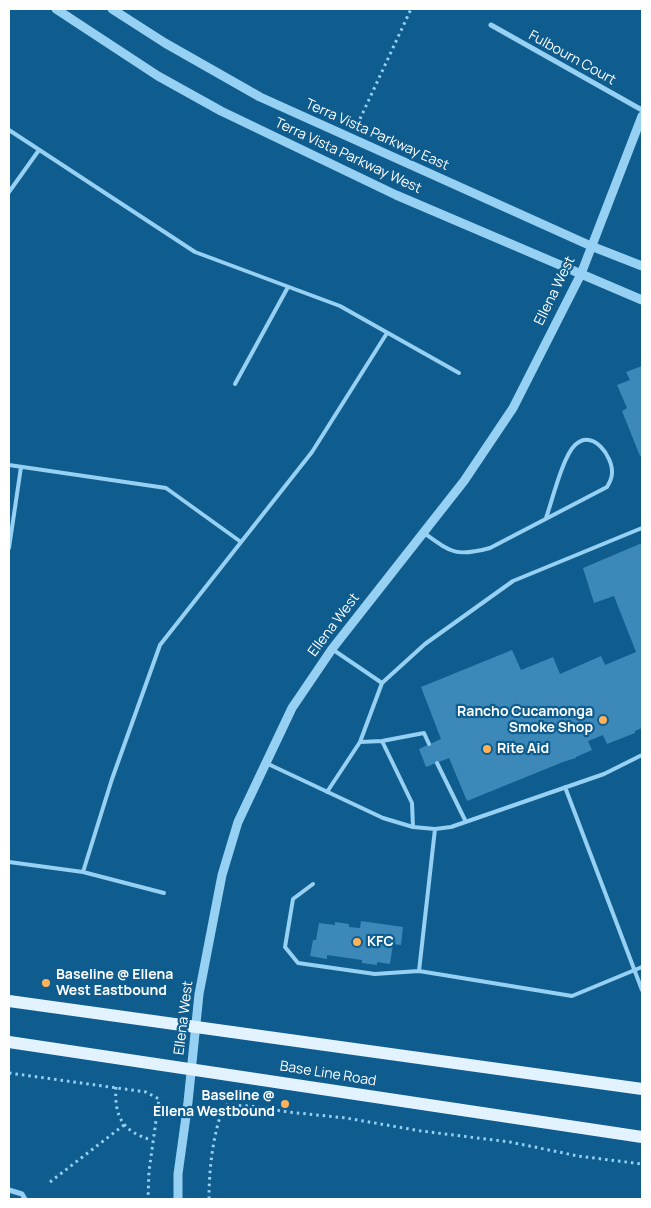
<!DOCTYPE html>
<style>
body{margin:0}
#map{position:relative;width:651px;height:1208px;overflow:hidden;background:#0f5c8e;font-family:Manrope,sans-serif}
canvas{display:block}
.frame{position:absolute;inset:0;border:10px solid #fff;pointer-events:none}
</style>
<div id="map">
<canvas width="651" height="1208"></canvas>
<div class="frame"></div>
</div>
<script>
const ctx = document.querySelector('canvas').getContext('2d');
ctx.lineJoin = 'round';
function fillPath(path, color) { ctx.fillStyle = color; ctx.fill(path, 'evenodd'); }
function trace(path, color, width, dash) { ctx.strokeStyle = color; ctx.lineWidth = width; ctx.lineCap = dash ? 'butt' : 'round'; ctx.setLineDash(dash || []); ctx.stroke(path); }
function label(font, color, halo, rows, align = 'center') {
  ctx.font = font + ' Manrope,sans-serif'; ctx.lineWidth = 4.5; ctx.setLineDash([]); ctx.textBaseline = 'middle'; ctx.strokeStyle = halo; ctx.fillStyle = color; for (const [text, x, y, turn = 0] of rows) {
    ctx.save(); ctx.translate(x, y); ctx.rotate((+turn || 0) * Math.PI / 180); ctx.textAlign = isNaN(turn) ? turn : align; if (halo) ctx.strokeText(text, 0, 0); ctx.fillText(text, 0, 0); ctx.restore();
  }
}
fillPath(new Path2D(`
 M 642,366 L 642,456 L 640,456 L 622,411 L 627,408 L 617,385 L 630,380 L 626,372 Z
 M 642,543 L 642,728 L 635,731 L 635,733 L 607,744 L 603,735 L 588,741 L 592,750 L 576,757 L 576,758 L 563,762 L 467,801 L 449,758 L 426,767 L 419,749 L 441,739 L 421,687 L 512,650 L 521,670 L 553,657 L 560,674 L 601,656 L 605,665 L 636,652 L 614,596 L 594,603 L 583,568 Z
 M 361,921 L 403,927 L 401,945 L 393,944 L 390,964 L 377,962 L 377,965 L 362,963 L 362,960 L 327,955 L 327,959 L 310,956 L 313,940 L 316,940 L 319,923 L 335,925 L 335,922 L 349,924 L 349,927 L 360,928 Z`), '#3c89b9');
trace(new Path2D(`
 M 360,119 L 411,9
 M 9,1073 L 146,1092 L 159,1099 L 149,1171 L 148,1199
 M 116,1087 C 114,1117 123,1132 152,1140
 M 50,1182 L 124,1125
 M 209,1199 C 209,1168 213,1134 224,1105 L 251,1106 L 288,1112 L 346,1118 L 421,1131 L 510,1142 L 578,1156 L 642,1164`), '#96d0f3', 3, [2.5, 4]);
trace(new Path2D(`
 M 9,130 L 195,252 L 340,306 L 459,373
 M 9,192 L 39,150
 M 235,384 L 288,287
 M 9,465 L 166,488 L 241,542
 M 424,533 C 452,553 456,557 490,548 L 607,487 C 610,482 612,478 612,473 C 613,457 593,428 575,445 C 563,456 552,501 546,518
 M 9,548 L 21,467
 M 332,649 L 382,683
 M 382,741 L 412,803 L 413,827
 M 360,742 L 382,741 L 424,733 L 429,744
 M 266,763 L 383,818 L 413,827 L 435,829 L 451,827 L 604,774 L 642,755
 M 437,763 L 466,822
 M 565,787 L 642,990
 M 327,792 L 360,742 L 382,683 L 425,644 L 513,581 L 642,528
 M 435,829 L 419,971 L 572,996 L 642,967
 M 9,862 L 83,872 L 164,893
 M 83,872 L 112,779 L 160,645 L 312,452 L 387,333
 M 313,884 L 293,899 L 285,947 L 298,963 L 375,974 L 419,971`), '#96d0f3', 4);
trace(new Path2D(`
 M 491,25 L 642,110
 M 9,1190 L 22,1194 L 25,1199`), '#96d0f3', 5);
trace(new Path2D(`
 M 56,9 L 158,76 L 221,111 L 396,195 L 642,300
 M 112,9 L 165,43 L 260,97 L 591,246 L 642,266
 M 178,1199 L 178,1174 L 188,1102 L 199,994 L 222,875 L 238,822 L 292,708 L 332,649 L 464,481 L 513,408 L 581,274 L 642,116`), '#96d0f3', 9);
trace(new Path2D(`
 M 9,1001 L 642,1089
 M 9,1042 L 642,1137`), '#e2f2ff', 12);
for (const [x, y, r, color] of [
 [603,720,5,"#ffb258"],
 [487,749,5,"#ffb258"],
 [357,942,5,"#ffb258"],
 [46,983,5,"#ffb258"],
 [285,1104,5,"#ffb258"]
]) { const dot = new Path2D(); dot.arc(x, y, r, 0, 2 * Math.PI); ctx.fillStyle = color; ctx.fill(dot); trace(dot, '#0f5c8e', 2); }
label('14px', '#fff', '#0f5c8e', [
 ["Fulbourn Court",572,58,29],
 ["Terra Vista Parkway East",377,135,24],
 ["Terra Vista Parkway West",348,156,25],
 ["Ellena West",555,291,-64],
 ["Ellena West",334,625,-53],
 ["Ellena West",184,1018,-83],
 ["Base Line Road",328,1074,9]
]);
label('bold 14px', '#fff', '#0f5c8e', [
 ["Rancho Cucamonga",593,712,"right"],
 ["Smoke Shop",593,728,"right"],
 ["Rite Aid",497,749],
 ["KFC",367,942],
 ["Baseline @ Ellena",56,975],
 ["West Eastbound",56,991],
 ["Baseline @",275,1096,"right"],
 ["Ellena Westbound",275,1112,"right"]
], 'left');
</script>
